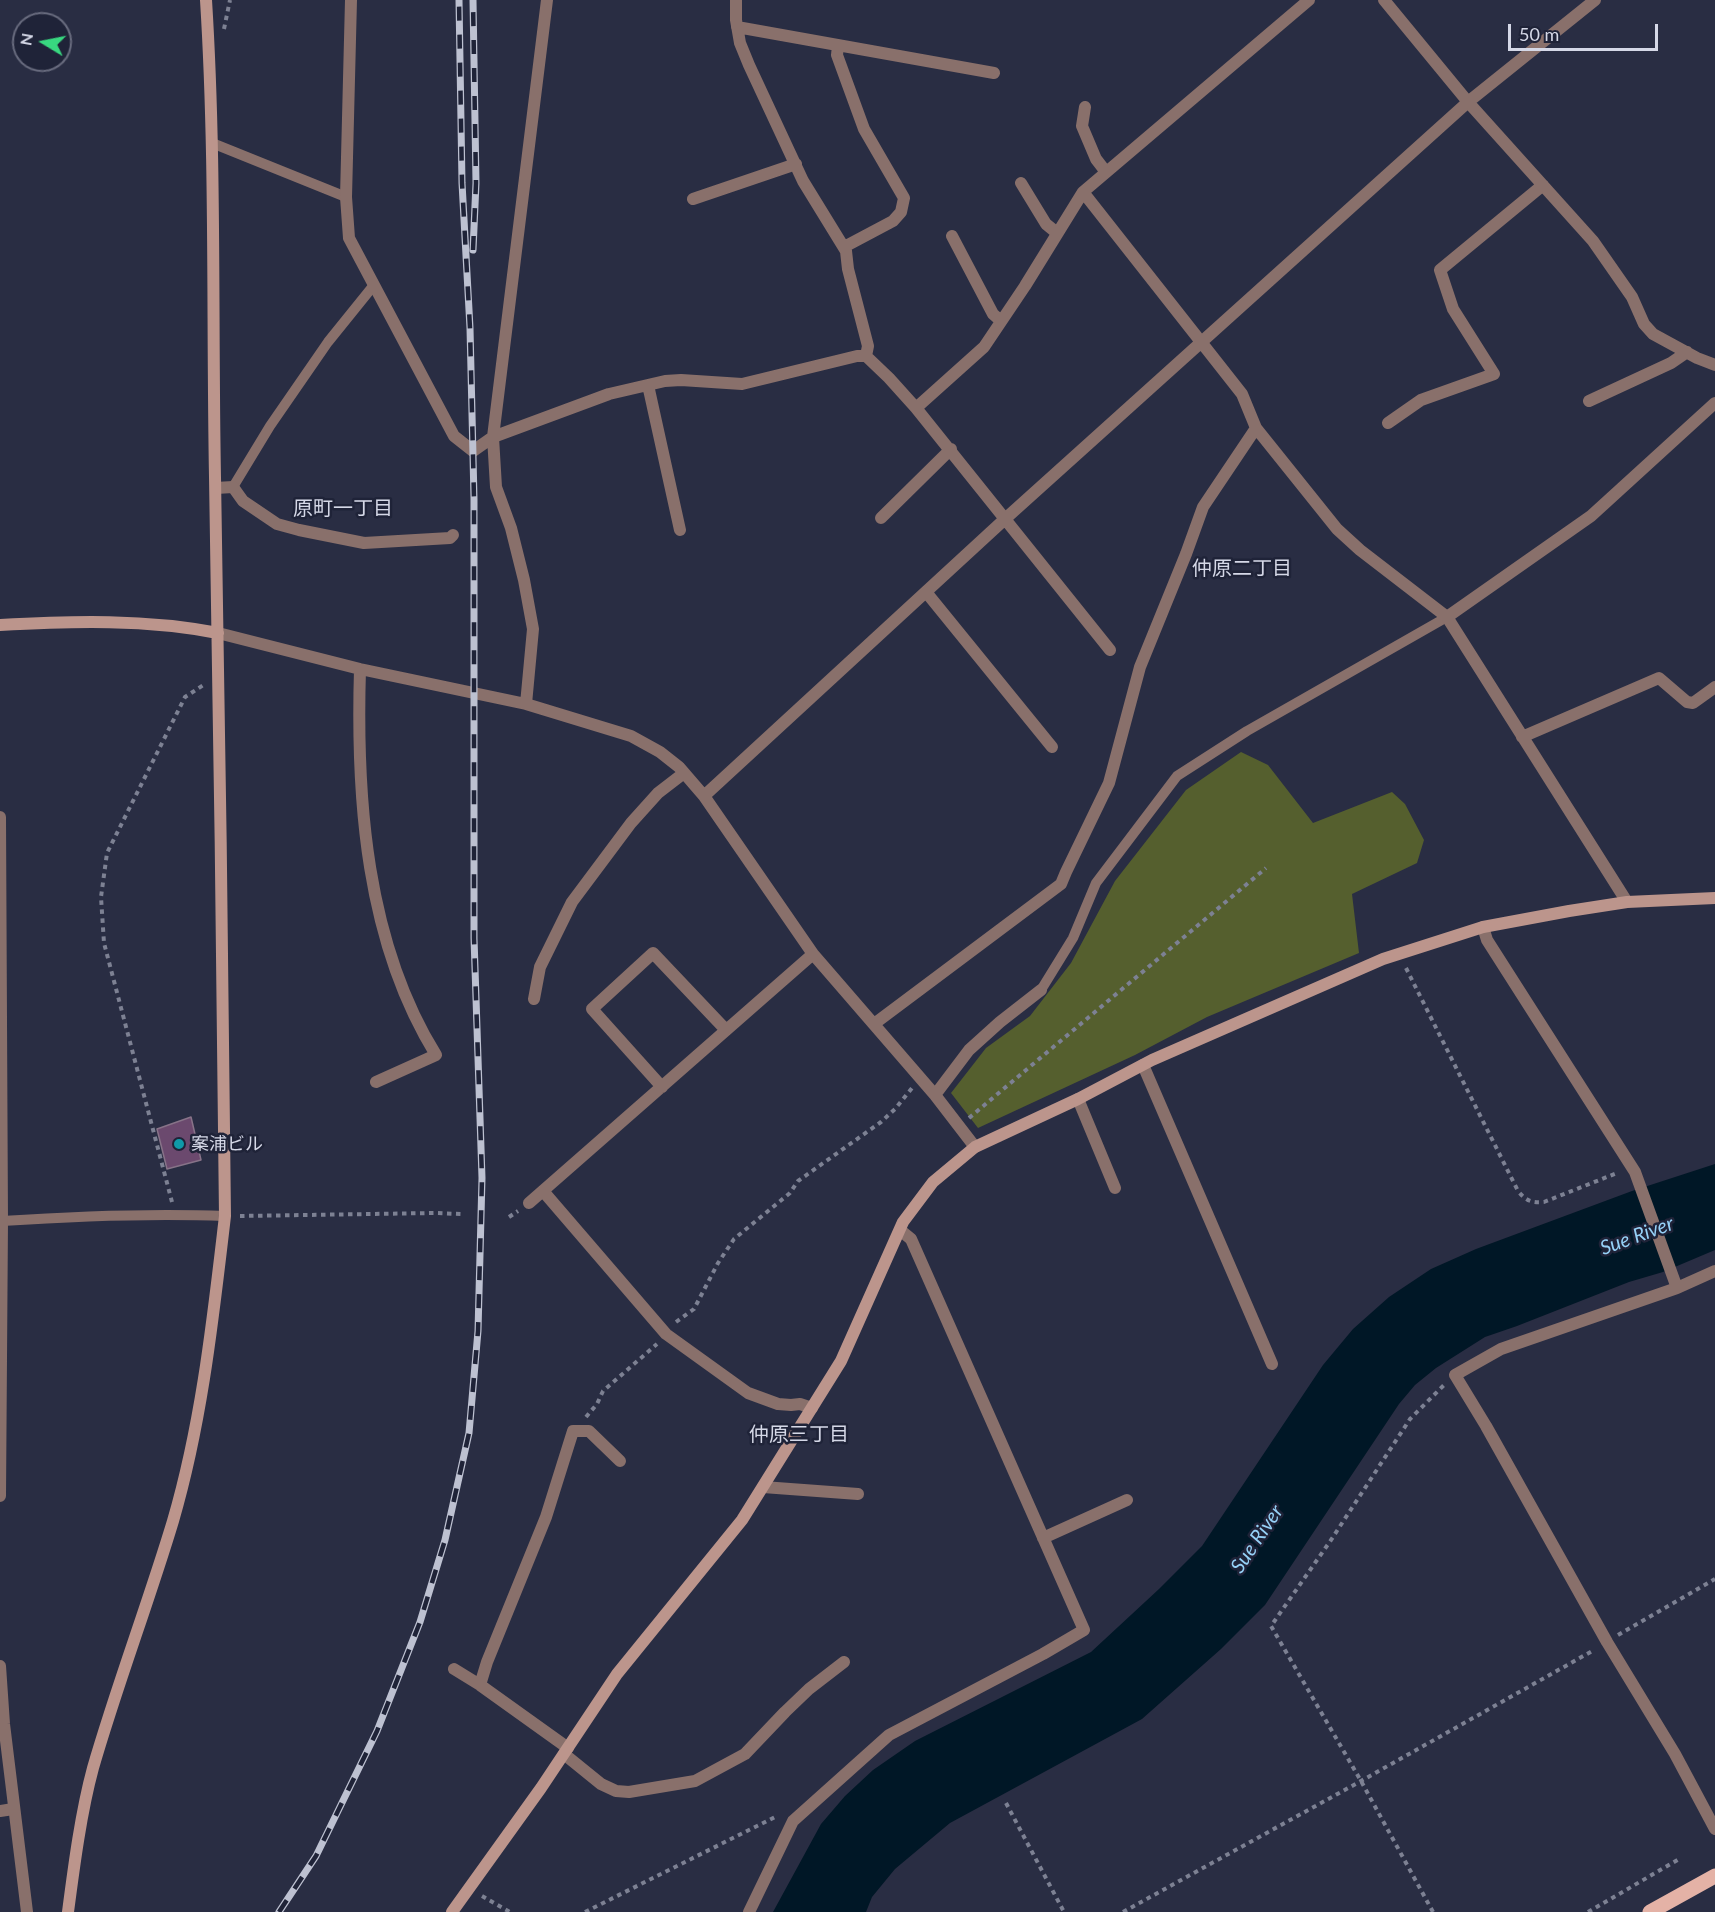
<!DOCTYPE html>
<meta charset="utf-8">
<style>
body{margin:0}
#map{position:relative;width:1715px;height:1912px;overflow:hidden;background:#292d43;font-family:Lato,sans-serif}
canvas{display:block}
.north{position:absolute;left:12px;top:12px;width:60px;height:60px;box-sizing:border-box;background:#1f2338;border:2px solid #686b7e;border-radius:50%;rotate:280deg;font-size:16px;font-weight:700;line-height:24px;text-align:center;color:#d5d8e7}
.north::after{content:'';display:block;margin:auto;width:21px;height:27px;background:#38d880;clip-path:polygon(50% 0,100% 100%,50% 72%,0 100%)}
.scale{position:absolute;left:1508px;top:24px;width:150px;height:27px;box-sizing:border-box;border:3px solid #d5d8e7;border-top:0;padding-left:8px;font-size:18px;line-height:21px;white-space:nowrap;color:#d5d8e7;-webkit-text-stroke:4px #1f2338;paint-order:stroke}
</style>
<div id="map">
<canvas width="1715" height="1912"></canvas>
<div class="north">N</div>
<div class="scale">50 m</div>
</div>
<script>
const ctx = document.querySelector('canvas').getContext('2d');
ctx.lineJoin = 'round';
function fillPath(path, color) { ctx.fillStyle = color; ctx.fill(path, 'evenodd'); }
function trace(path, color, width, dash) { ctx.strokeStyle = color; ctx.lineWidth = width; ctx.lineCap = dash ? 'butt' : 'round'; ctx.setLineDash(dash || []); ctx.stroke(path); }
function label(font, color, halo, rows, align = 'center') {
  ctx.font = font + ' Lato,"Noto Sans JP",sans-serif'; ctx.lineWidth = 5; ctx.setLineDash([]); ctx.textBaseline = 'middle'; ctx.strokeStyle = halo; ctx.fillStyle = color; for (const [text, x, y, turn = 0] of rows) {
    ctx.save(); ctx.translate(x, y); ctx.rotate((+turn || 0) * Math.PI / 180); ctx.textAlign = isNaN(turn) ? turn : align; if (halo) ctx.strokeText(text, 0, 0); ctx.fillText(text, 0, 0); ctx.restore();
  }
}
fillPath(new Path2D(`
 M 1241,752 L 1268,765 L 1313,823 L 1392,792 L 1405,804 L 1424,840 L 1417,863 L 1352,894 L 1359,953 L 1207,1017 L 1135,1055 L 978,1128 L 951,1093 L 986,1048 L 1030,1016 L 1071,963 L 1115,881 L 1186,790 Z`), '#555f2e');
fillPath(new Path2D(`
 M 1715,1164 L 1715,1250 L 1663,1272 L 1629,1282 L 1517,1326 L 1485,1337 L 1436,1368 L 1415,1385 L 1399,1404 L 1265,1605 L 1221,1649 L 1142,1719 L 950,1823 L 895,1869 L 872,1897 L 866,1912 L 773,1912 L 821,1824 L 845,1796 L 873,1770 L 915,1741 L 1091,1652 L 1159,1589 L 1202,1546 L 1323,1365 L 1353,1329 L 1389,1297 L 1431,1269 L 1476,1249 L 1632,1191 Z`), '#001726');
const building = new Path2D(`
 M 191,1117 L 201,1160 L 167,1169 L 157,1129 Z`);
fillPath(building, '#6b496e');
trace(building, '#877388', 1.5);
trace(new Path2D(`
 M 224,29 L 230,0
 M 1406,968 L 1518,1191 C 1526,1201 1532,1203 1544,1202 L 1617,1173
 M 969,1118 L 1266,868
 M 172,1202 L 104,943 L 101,897 L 107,853 L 185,697 L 205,684
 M 240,1216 L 435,1213 L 461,1214
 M 509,1217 L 518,1211
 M 676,1322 L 694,1309 L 718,1263 L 734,1239 L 790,1193 L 798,1181 L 881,1122 L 895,1109 L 912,1088
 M 586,1417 L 597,1404 L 603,1391 L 657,1344
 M 1618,1635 L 1715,1579
 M 1006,1803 L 1064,1912
 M 482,1896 L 510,1912
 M 585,1912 L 777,1816
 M 1123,1912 L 1361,1781 L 1594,1650
 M 1433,1912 L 1361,1781 L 1271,1626 L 1331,1540 L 1410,1419 L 1444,1385
 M 1588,1912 L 1681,1858`), '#7d8193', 4, [4.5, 4.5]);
trace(new Path2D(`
 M 212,143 L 346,197
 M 233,487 L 270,426 L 328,342 L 374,285
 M 1041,990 L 1073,938 L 1096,883 L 1177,776 L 1247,731 L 1447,617
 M 2,1221 C 77,1216 150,1213 225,1216`), '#89706b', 10);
trace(new Path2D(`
 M 351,0 L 346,197 L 349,238 L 454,436 L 473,451 L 493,437 L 609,394 L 665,381 L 681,380 L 742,384 L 857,356 L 866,356 L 889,378 L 916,408 L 1110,650
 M 736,0 L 736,20 L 740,43 L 749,65 L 803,181 L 846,251 L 848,269 L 868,346 L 866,356
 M 1384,0 L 1468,102 L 1593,241 L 1632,297 L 1644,324 L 1653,334 L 1697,358 L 1715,365
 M 737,27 L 994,73
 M 838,45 L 837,55 L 864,129 L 904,198 L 901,212 L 893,221 L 844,247
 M 1085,107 L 1082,126 L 1096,159 L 1106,172
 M 1021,183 L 1046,224 L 1057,233
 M 1083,192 L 1242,394 L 1256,428 L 1337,529 L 1360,550 L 1447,617 L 1627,902
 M 693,199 L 796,164
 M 952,236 L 993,314 L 1001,321
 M 648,385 L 680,530
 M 1589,401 L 1671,363 L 1687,352
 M 916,408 L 984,347 L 1025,286 L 1083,192 L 1309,0
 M 1388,423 L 1421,400 L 1494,374 L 1453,309 L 1440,270 L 1543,185
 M 216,488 L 233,487 L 243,501 L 277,524 L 299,530 L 364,543 L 450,538 L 453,535
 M 881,518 L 951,449
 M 926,592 L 1052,747
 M 1447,617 L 1591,516 L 1715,403
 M 218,633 L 360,669 L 526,704 L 631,736 L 660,752 L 679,767 L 704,796 L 813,954 L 935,1095 L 975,1147
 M 360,669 C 356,799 366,942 436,1055 L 376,1082
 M 526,704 L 533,629 L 524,580 L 511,528 L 496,487 L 493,437 L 547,0
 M 1522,737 L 1659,678 L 1687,702 L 1693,703 L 1715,687
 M 704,796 L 1005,519 L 1468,102 L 1595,0
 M 0,817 L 2,1221 L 0,1496
 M 1483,927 L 1487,940 L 1635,1172 L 1677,1288
 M 534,999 L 540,967 L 572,902 L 631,823 L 658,793 L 684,773
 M 874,1024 L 1061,884 L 1066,872 L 1109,783 L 1140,667 L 1186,554 L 1203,507 L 1256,428
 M 1143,1065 L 1272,1364
 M 662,1087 L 592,1009 L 653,953 L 726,1030
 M 935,1095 L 969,1050 L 1000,1022 L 1041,990
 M 1078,1099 L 1115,1188
 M 543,1191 L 666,1334 L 748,1393 L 778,1404 L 791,1405 L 800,1404 L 812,1408
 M 529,1203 L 813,954
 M 1715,1271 L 1677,1288 L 1501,1349 L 1455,1375 L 1486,1426 L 1607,1642 L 1675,1754 L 1715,1829
 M 763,1487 L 858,1494
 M 1043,1538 L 1127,1500
 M 0,1666 L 4,1724 L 27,1912
 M 454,1669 L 480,1685 L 568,1748
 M 480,1685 L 487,1662 L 546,1517 L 573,1431 L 589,1431 L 620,1461
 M 564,1754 L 601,1784 L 616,1791 L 629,1792 L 695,1781 L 745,1754 L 785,1712 L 809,1689 L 844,1662
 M 0,1811 L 13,1809
 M 749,1912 L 793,1821 L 889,1735 L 1043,1654 L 1084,1630 L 911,1239 L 900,1230`), '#89706b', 12);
trace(new Path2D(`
 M 0,625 C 73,621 146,619 218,633
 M 68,1912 C 74,1866 81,1812 93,1768 C 117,1685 148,1604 173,1521 C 202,1422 213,1318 225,1216 C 222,970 220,723 215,477 C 212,318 216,159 206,0
 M 452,1912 L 541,1788 L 617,1674 L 742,1520 L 841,1361 L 903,1222 L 933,1182 L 975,1147 L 1078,1099 L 1152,1060 L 1383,959 L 1483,927 L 1569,911 L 1627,902 L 1715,898`), '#bc958c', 12);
trace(new Path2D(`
 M 1650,1912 L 1715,1876`), '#e4b2a6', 15);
const rail = new Path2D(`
 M 473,250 L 476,183 L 473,0
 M 279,1912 L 316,1856 L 377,1731 L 420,1622 L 445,1540 L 469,1433 L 478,1331 L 482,1178 L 474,938 L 474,499 L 470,328 L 462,183 L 459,0`);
trace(rail, '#bdc1d1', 7);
trace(rail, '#1f2338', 4.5, [14]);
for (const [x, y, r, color] of [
 [179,1144,6,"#0f9aa8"]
]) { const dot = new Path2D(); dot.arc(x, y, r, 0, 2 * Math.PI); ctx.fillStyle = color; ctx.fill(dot); trace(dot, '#1f2338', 2); }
label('18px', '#d5d8e7', '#1f2338', [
 ["案浦ビル",191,1144]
], 'left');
label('20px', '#d5d8e7', '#1f2338', [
 ["原町一丁目",343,509],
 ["仲原二丁目",1242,569],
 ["仲原三丁目",799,1435]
]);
label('italic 20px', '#96d1f7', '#1f2338', [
 ["Sue River",1637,1236,-20],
 ["Sue River",1257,1539,-56]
]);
</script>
